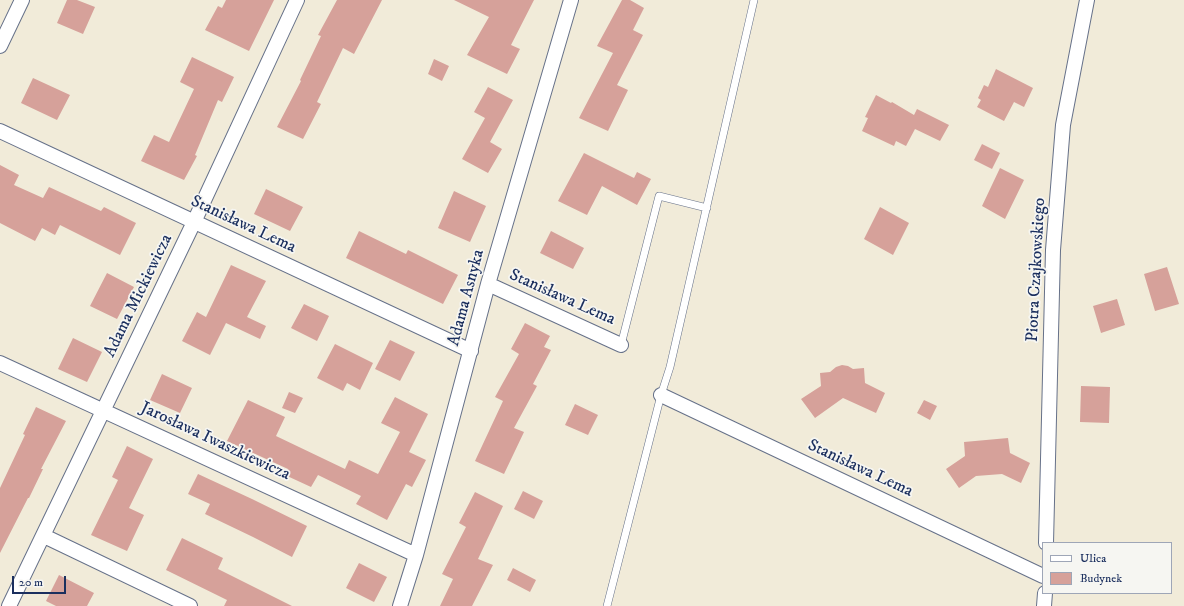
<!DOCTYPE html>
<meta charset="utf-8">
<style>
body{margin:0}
#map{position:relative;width:1184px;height:606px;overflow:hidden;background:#f1ebd9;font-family:"IM FELL DW Pica",serif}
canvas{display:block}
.legend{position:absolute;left:1042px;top:542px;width:130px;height:52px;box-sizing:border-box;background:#f6f6f2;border:1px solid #9ea6b7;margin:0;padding:5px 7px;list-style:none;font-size:12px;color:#1b2f5e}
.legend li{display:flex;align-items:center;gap:8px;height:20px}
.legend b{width:20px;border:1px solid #9ea6b7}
.scale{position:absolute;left:12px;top:576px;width:54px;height:18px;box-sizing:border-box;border:2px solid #1b2f5e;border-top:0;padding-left:5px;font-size:12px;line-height:14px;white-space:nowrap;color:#1b2f5e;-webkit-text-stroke:3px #f6f6f2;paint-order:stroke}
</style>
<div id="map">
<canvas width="1184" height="606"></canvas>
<ul class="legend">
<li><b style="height:5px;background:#fff"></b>Ulica</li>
<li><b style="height:11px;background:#d6a19a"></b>Budynek</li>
</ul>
<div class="scale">20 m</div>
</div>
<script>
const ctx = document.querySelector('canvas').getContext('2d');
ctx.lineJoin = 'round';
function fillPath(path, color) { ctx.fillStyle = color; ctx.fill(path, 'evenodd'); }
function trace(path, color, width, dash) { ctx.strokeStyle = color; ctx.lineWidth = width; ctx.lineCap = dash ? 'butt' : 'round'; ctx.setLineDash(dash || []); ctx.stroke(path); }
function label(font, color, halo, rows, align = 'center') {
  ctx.font = font + ' "IM FELL DW Pica",serif'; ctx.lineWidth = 3.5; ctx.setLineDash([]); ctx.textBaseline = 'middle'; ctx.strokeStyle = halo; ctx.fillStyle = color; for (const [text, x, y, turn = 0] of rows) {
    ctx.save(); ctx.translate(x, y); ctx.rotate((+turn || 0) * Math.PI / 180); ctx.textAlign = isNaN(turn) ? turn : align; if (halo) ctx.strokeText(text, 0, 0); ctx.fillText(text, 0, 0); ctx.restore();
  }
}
fillPath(new Path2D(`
 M 67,0 L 77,0 L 95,7 L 83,34 L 57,23 Z
 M 226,0 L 274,0 L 249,51 L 205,30 L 218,6 L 222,8 Z
 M 337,0 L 382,0 L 354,54 L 343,48 L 317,102 L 321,104 L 303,139 L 277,127 L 301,81 L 300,80 L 321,36 L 318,35 Z
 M 454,0 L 534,0 L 511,45 L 520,49 L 507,74 L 467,55 L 489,17 Z
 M 622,0 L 630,0 L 644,8 L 633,30 L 643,35 L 617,85 L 628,90 L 608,131 L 579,118 L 613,53 L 597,46 Z
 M 192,57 L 234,77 L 222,102 L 218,100 L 195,155 L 197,156 L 184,180 L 141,161 L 154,135 L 169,142 L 194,89 L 180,82 Z
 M 434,59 L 449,66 L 442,81 L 428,74 Z
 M 996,69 L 1033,88 L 1024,107 L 1014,102 L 1004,121 L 977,107 L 981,100 L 978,98 L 984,85 L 988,87 Z
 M 33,78 L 70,95 L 57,120 L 21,103 Z
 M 488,87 L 513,100 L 490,142 L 502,149 L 488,173 L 462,159 L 485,118 L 474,112 Z
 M 876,95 L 891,103 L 892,102 L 914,115 L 917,109 L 949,125 L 940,141 L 915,129 L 906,146 L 896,141 L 894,146 L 862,131 L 868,118 L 865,117 Z
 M 982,144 L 1000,153 L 992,169 L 974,160 Z
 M 584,153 L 634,178 L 637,172 L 651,179 L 637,205 L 602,186 L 587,215 L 558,201 Z
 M 0,165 L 19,175 L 14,185 L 43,198 L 49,187 L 101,211 L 104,207 L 136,223 L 120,255 L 60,225 L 55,235 L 42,228 L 35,241 L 0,223 Z
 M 1000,168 L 1024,180 L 1005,219 L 982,206 Z
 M 266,189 L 303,207 L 290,231 L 254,214 Z
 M 454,191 L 486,206 L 470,242 L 438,228 Z
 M 880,207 L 909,223 L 893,255 L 864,239 Z
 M 359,231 L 406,254 L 408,250 L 458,275 L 443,304 L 346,258 Z
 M 551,231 L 584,248 L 573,269 L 540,253 Z
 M 231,265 L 266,281 L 247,317 L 266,326 L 260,339 L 226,323 L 210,355 L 182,341 L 197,312 L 206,317 Z
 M 1167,267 L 1179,304 L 1155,311 L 1144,274 Z
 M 107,273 L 134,287 L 117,319 L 90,306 Z
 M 1117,299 L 1125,325 L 1101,333 L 1093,306 Z
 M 304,304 L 329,316 L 317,341 L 291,328 Z
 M 525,323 L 550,336 L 544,347 L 551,350 L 533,384 L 537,386 L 514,428 L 524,432 L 504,474 L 475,461 L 503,401 L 495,397 L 519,354 L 511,349 Z
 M 73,338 L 102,352 L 87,382 L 58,369 Z
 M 390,340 L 415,352 L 400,381 L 375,369 Z
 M 335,344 L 373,363 L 360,390 L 347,383 L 343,391 L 317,378 Z
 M 842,365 L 848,366 L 853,369 L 864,368 L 865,383 L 885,393 L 876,413 L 843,398 L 815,418 L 801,399 L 821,386 L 820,373 L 830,372 L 836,367 Z
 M 162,374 L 192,388 L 180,413 L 150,400 Z
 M 1081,386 L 1110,387 L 1109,423 L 1080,422 Z
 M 289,392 L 303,398 L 295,413 L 282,408 Z
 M 395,397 L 428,414 L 409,452 L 426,460 L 412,487 L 406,484 L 387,520 L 356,504 L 361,496 L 318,475 L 311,487 L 285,475 L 288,469 L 227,441 L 248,400 L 285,417 L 276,436 L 345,469 L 349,460 L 378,474 L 400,432 L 381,423 Z
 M 924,400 L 937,406 L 930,420 L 917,413 Z
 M 575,404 L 598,415 L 588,435 L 565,425 Z
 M 36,407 L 66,421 L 41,469 L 43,469 L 29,498 L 28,498 L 0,553 L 0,488 L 25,435 L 23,434 Z
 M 1008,438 L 1010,453 L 1030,463 L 1021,483 L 1002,474 L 976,476 L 959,488 L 946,469 L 965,456 L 964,442 Z
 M 127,446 L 153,459 L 129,508 L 144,515 L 127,551 L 91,535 L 118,480 L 112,477 Z
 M 198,474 L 252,499 L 307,526 L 292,557 L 253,537 L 205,514 L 210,504 L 188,494 Z
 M 523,491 L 543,501 L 534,519 L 514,509 Z
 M 475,492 L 503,506 L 478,559 L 493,565 L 472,606 L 440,606 L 453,579 L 442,574 L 466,527 L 459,523 Z
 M 182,538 L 223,558 L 218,569 L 292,606 L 224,606 L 227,600 L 166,570 Z
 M 359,563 L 387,577 L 374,602 L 346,588 Z
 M 513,568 L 536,580 L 530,592 L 507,580 Z
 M 59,575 L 94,593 L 87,606 L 56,606 L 46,601 Z`), '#d6a19a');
const lane = new Path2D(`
 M 621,345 L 659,196 L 707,208
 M 607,606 L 661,395 L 670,367 L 754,0`);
const street = new Path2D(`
 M 0,46 L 22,0
 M 0,131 L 471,351
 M 488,284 L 621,345
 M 0,363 L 416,555
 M 661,395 L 1043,576
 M 44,536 L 190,606
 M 1046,543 L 1053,250 L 1063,125 L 1087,0
 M 9,606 L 194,222 L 297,0
 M 400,606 L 416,555 L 488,284 L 571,0
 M 1044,606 L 1045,593`);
trace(lane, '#667189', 8);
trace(street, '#667189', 16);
trace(lane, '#fff', 7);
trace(street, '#fff', 14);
label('17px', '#1b2f5e', '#f6f6f2', [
 ["Stanisława Lema",243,225,25],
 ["Piotra Czajkowskiego",1037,270,-87],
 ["Adama Mickiewicza",139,296,-64],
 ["Adama Asnyka",467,298,-75],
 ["Stanisława Lema",562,298,24],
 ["Jarosława Iwaszkiewicza",215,442,25],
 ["Stanisława Lema",860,469,25]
]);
</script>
